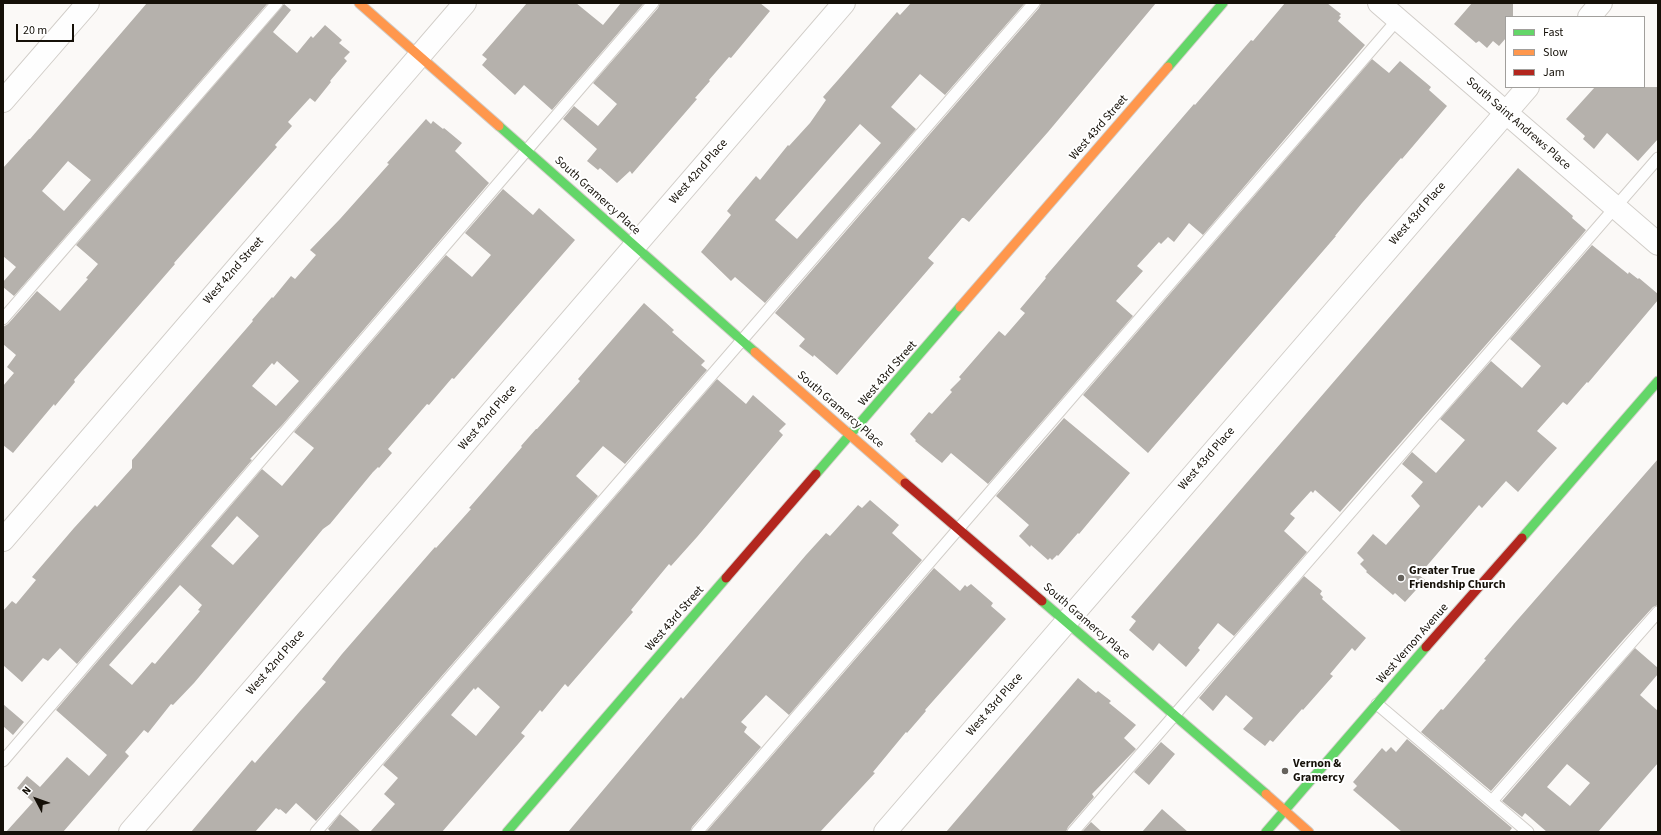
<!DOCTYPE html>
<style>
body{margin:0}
#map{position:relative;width:1661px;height:835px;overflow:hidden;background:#fbf9f7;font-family:"Source Sans 3",sans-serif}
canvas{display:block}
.frame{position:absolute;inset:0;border:4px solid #151008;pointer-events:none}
.legend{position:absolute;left:1505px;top:16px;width:140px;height:72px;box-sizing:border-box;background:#fff;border:1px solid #a19f9c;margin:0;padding:5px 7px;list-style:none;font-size:12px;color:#151008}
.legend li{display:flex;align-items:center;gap:8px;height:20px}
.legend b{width:20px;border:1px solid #a19f9c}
.north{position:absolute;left:16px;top:779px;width:40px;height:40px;-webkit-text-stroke:3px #fff;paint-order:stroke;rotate:311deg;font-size:11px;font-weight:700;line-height:16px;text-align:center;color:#151008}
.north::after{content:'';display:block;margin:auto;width:14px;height:18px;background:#151008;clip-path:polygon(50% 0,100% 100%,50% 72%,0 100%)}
.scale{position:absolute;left:16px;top:24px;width:58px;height:18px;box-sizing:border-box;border:2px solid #151008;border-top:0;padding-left:5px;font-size:12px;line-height:14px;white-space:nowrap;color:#151008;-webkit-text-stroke:3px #fff;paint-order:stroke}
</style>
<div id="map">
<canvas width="1661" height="835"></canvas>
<div class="frame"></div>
<ul class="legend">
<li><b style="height:5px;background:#63d668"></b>Fast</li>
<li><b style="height:5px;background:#ff974d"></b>Slow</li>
<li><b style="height:5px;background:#b3261e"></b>Jam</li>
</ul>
<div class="north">N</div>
<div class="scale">20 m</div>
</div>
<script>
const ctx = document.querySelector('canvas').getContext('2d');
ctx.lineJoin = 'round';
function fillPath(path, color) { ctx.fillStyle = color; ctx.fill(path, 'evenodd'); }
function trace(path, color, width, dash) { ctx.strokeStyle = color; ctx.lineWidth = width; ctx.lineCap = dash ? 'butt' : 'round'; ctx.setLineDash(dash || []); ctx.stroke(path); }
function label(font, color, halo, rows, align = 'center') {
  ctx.font = font + ' "Source Sans 3",sans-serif'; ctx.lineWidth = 4; ctx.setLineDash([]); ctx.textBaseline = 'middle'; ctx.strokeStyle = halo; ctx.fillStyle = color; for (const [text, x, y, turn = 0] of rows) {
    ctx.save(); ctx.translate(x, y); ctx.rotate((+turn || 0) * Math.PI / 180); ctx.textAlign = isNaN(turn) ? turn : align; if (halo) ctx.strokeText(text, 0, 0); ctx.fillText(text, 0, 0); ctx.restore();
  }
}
fillPath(new Path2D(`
 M 147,3 L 268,3 L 14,296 L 3,287 L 3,282 L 16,267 L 3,256 L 3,168 L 29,139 L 30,139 ZM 68,161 L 91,180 L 64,211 L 42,191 Z
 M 527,3 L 576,3 L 603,25 L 621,3 L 644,3 L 552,110 L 524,85 L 515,95 L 482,65 L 487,59 L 482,55 Z
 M 660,3 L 760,3 L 770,11 L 731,58 L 729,57 L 709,80 L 710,81 L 695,98 L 697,99 L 632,174 L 630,171 L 617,183 L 600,168 L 598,170 L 587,161 L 597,149 L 563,119 L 574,106 L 598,126 L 617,104 L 593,83 L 658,8 Z
 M 911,3 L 1025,3 L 945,95 L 920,74 L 891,107 L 916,129 L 765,303 L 735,277 L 731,281 L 701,252 L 731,215 L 727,211 L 735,201 L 756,176 L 760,180 L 788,145 L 789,146 L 810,123 L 826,100 L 823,97 L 838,80 L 897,12 L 900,15 ZM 860,124 L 881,143 L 797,239 L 775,220 Z
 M 1041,3 L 1156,3 L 1048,132 L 969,222 L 964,218 L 962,218 L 928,258 L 934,263 L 837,375 L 814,355 L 813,357 L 799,346 L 805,339 L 775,313 L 1039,8 Z
 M 1285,3 L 1327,3 L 1341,14 L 1339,16 L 1341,17 L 1338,21 L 1365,45 L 1203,235 L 1189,223 L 1174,242 L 1168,237 L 1161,244 L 1159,242 L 1137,266 L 1143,271 L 1116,301 L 1133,316 L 988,484 L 951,453 L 942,463 L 937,459 L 915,441 L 916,440 L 910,434 L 929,412 L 932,414 L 952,392 L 950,390 L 961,379 L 959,377 L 999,331 L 1005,336 L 1025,313 L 1020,309 L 1046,278 L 1045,277 L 1194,104 L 1195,105 L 1251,40 L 1253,41 Z
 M 1472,3 L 1513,3 L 1513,17 L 1506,17 L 1506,38 L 1499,46 L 1493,41 L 1487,48 L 1479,41 L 1476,43 L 1454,24 Z
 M 284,4 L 291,10 L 273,32 L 297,53 L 311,36 L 313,38 L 325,25 L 342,40 L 339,43 L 350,52 L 344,58 L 347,61 L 330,81 L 331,82 L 315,102 L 310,98 L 309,99 L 288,122 L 292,126 L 275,145 L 277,147 L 174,263 L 175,264 L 155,287 L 74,380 L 75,382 L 55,406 L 54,404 L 13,453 L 3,445 L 3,386 L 14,373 L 7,367 L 16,355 L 3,344 L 3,327 L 8,324 L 37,291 L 60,311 L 88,279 L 86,278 L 98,264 L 76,245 Z
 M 1372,59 L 1389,73 L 1400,61 L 1431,87 L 1429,90 L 1447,106 L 1402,159 L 1401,158 L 1362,203 L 1335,236 L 1336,236 L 1148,453 L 1083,395 Z
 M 1595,87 L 1658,87 L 1658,139 L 1638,161 L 1607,133 L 1594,149 L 1583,139 L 1585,136 L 1566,119 Z
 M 426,119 L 431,124 L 433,121 L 443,129 L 444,128 L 462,143 L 455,151 L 489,183 L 283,424 L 250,459 L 252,460 L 77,664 L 60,648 L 48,661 L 43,658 L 22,682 L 3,665 L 3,611 L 12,601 L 16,604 L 36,580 L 32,577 L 74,528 L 95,505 L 97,507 L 132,468 L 132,460 L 253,321 L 252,320 L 272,297 L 273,298 L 291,276 L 295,279 L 316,255 L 310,250 L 340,219 L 389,164 L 387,163 ZM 277,361 L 299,381 L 276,406 L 252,386 L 272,363 L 274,365 Z
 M 1518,168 L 1573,216 L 1572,218 L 1586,230 L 1581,236 L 1340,512 L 1315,490 L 1313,493 L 1311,491 L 1290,514 L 1295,518 L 1284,531 L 1307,552 L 1234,636 L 1218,623 L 1198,648 L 1200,650 L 1186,667 L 1159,643 L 1153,651 L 1129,630 L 1136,621 L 1131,617 Z
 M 503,189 L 533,215 L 539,208 L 575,240 L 454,379 L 452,378 L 429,405 L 427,404 L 388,449 L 392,453 L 379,468 L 378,467 L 373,472 L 330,524 L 323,529 L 194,683 L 173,705 L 171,704 L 148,733 L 144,730 L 125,752 L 129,756 L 63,832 L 6,832 L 33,802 L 17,788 L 27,776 L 40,787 L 67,757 L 89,776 L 107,755 L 56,710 L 262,469 L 282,486 L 314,448 L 294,432 L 446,255 L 472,277 L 491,255 L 465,233 ZM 237,516 L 259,536 L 233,565 L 211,546 ZM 180,585 L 202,605 L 198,610 L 200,611 L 155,664 L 152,662 L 132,685 L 109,665 Z
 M 1592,245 L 1628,274 L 1629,272 L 1638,279 L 1639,278 L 1658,294 L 1658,300 L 1588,383 L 1587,382 L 1567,405 L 1563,402 L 1537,431 L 1557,448 L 1547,459 L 1518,492 L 1506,481 L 1482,508 L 1479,505 L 1419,575 L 1425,580 L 1405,602 L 1395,593 L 1393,595 L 1366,572 L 1367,571 L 1360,564 L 1364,560 L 1357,553 L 1373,534 L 1386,545 L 1420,506 L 1411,496 L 1423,482 L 1402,464 L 1412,452 L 1436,473 L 1465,440 L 1440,419 L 1491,361 L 1522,388 L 1541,366 L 1510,339 Z
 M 644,303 L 674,330 L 672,332 L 705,361 L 701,365 L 707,370 L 625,464 L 603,446 L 576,476 L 598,496 L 316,821 L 296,803 L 286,814 L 280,809 L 279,810 L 276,808 L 255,832 L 191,832 L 252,760 L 255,763 L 301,710 L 326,682 L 322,679 L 342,654 L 435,547 L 436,548 L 471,509 L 469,508 L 522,447 L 521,446 L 536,429 L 537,429 L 580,381 L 578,379 Z
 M 717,379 L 746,404 L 753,395 L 786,424 L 779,431 L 783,435 L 697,537 L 671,566 L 669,564 L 631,610 L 633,612 L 568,687 L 565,684 L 542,712 L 540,710 L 521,733 L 525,736 L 442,832 L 370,832 L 395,804 L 384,794 L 398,778 L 383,765 ZM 478,687 L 500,707 L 476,736 L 451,715 L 474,688 L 475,690 Z
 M 1064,418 L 1130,473 L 1079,534 L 1078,533 L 1058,556 L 1057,555 L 1052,560 L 1050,558 L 1048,560 L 1031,545 L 1030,547 L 1019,536 L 1029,525 L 996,496 Z
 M 1658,459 L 1658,605 L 1653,607 L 1624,639 L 1491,791 L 1421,732 L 1441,709 L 1443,710 L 1486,660 L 1484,659 L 1513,625 Z
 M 870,500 L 899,525 L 892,533 L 922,560 L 789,715 L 766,695 L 741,722 L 747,727 L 744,732 L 761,747 L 692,827 L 690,832 L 568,832 L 681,697 L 683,699 L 806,555 L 826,533 L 830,536 L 858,505 L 862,508 Z
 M 934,568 L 960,591 L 965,585 L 967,587 L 971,584 L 993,603 L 991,606 L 1006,619 L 925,710 L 926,711 L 907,733 L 906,732 L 873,772 L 875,773 L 820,832 L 706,832 Z
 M 1304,576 L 1322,591 L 1320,594 L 1323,597 L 1322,599 L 1366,638 L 1355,651 L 1352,648 L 1330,674 L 1333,676 L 1303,710 L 1302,709 L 1273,742 L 1270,740 L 1265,746 L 1243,729 L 1253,718 L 1226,695 L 1213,711 L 1199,698 Z
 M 1635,648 L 1658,668 L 1658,674 L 1640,695 L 1658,711 L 1658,763 L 1598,832 L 1547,832 L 1525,813 L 1522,817 L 1502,801 ZM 1567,764 L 1590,783 L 1570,806 L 1547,787 Z
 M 1078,678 L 1096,693 L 1098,691 L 1111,701 L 1109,703 L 1136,725 L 1124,738 L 1136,749 L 1092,794 L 1094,797 L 1068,827 L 1066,832 L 946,832 Z
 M 3,704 L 24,722 L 13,735 L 3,726 Z
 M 1407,739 L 1512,828 L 1509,832 L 1402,832 L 1353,790 L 1357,786 L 1353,782 L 1382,748 L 1386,752 L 1391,747 L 1396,752 Z
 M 1161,742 L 1175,754 L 1149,785 L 1134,772 Z
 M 1162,809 L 1188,832 L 1142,832 Z
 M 340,814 L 341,815 L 361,832 L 331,832 L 328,829 Z
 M 1091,822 L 1102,832 L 1082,832 Z`), '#b5b1ac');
const lane = new Path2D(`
 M 3,319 L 277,3
 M 1377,704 L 1528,832
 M 3,761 L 653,3
 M 1492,801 L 1658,612
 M 316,832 L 1034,3
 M 697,832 L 1398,19
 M 1073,832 L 1658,158`);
const street = new Path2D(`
 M 1379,3 L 1658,244
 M 1589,17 L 1601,3
 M 3,101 L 88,3
 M 3,540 L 465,3
 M 130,832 L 844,3
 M 885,832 L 1528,87`);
const fast = new Path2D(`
 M 1168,67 L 1223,3
 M 499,126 L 755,352
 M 816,474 L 960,307
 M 1522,538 L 1658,381
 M 1042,601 L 1266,794
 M 507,832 L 726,578
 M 1266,832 L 1426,647`);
const slow = new Path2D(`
 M 359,3 L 499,126
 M 960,307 L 1168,67
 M 755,352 L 905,483
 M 1266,794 L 1309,832`);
const jam = new Path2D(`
 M 905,483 L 1042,601
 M 726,578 L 816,474
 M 1426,647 L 1522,538`);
trace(lane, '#d1cdc8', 13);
trace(street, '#d1cdc8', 24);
trace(fast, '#d1cdc8', 11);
trace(slow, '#d1cdc8', 11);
trace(jam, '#d1cdc8', 11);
trace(lane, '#fefefe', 11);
trace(street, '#fefefe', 22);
trace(fast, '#63d668', 9);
trace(slow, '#ff974d', 9);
trace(jam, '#b3261e', 9);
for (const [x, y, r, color] of [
 [1401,578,4,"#66625c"],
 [1285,771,4,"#66625c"]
]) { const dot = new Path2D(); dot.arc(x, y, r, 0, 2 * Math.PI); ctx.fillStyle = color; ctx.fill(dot); trace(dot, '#fff', 1.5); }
label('12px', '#151008', '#fff', [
 ["South Saint Andrews Place",1518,124,41],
 ["West 43rd Street",1099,128,-49],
 ["West 42nd Place",699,172,-49],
 ["South Gramercy Place",597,196,42],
 ["West 43rd Place",1418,214,-49],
 ["West 42nd Street",234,271,-49],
 ["West 43rd Street",888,374,-49],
 ["South Gramercy Place",840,410,41],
 ["West 42nd Place",488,418,-49],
 ["West 43rd Place",1207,459,-49],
 ["West 43rd Street",675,619,-49],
 ["South Gramercy Place",1086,622,41],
 ["West Vernon Avenue",1413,644,-49],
 ["West 42nd Place",276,663,-49],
 ["West 43rd Place",995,705,-49]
]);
label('bold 12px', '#151008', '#fff', [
 ["Greater True",1409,571],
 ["Friendship Church",1409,585],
 ["Vernon &",1293,764],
 ["Gramercy",1293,778]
], 'left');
</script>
